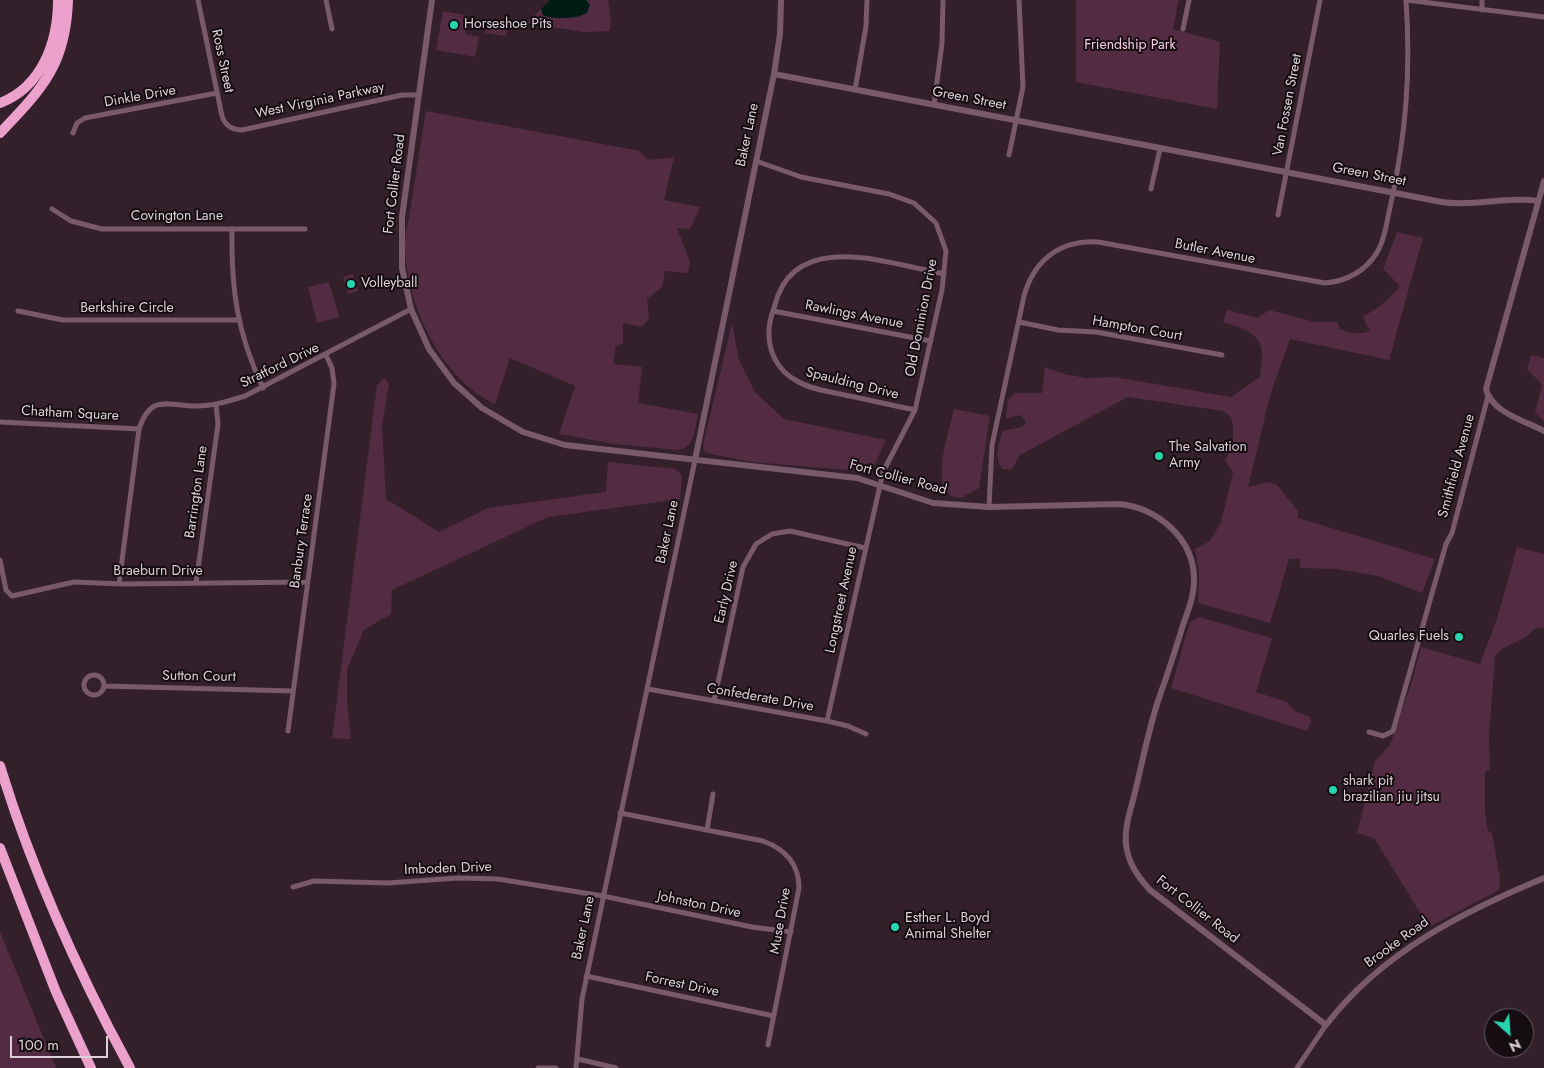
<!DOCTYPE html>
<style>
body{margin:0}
#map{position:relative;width:1544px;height:1068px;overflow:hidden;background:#33202b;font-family:Jost,sans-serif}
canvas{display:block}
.north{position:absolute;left:1484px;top:1008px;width:50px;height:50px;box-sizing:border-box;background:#150d11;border:1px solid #655b60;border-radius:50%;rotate:154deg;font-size:14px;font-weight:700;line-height:20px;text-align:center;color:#ddd0d6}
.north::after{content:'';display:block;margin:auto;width:18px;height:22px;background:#26d5ae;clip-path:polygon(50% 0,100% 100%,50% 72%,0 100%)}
.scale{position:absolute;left:10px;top:1036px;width:98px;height:22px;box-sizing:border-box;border:2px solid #ddd0d6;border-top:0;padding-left:6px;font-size:15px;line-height:18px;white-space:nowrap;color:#ddd0d6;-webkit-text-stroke:4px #150d11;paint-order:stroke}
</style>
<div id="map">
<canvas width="1544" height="1068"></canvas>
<div class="north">N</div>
<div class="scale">100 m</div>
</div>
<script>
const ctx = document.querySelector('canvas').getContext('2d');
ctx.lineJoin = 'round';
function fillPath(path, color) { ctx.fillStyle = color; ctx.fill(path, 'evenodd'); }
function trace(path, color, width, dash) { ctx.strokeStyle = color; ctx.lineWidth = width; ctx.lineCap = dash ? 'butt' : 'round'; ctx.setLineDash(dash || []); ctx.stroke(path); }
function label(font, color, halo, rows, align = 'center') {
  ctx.font = font + ' Jost,sans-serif'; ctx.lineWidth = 4; ctx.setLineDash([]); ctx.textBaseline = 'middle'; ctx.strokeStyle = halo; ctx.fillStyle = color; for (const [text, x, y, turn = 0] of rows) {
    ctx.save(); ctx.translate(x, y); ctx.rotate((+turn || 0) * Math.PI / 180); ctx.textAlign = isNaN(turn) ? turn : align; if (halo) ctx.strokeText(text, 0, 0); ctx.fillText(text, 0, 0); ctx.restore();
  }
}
fillPath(new Path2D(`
 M 586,0 L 608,0 L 611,20 L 610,31 L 583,32 L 527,23 L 541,9 L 543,15 L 590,5 Z
 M 1076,0 L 1179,0 L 1173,29 L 1220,42 L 1217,109 L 1076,82 Z
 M 443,11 L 468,16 L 465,34 L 479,37 L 475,57 L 436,50 Z
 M 486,27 L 507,30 L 506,36 L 485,33 Z
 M 426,111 L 640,151 L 648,160 L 674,157 L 664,200 L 700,207 L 690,229 L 677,228 L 690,262 L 688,273 L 665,271 L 662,287 L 647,299 L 649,319 L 642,327 L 623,323 L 623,343 L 616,346 L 613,364 L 642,367 L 638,403 L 698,414 C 695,428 695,449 677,450 L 615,444 L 559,434 L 575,386 L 510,358 L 495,404 C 440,379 404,300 405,242 C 405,230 410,217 411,205 C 416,173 421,142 426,111 Z
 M 1397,232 L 1423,238 L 1389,360 L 1290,339 L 1271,392 L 1248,487 L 1267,482 L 1277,485 L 1298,511 L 1298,518 L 1435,559 L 1422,593 L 1378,576 L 1337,569 L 1300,568 L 1300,559 L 1289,559 L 1270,623 L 1198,603 L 1199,573 L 1195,549 L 1210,541 L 1221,522 L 1233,473 L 1225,460 C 1234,447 1235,433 1231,417 L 1223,411 L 1128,397 L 1020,455 L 1012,469 L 1003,469 C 993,458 999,445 1002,431 L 1022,427 L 1026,422 L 1020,415 L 1006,419 L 1008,400 L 1015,393 L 1042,393 L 1045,367 L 1064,374 L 1086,378 L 1114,377 L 1231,397 L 1260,377 C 1266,339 1259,333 1223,322 L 1227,310 L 1258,318 L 1269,310 L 1315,322 L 1337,322 L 1340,329 C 1351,333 1359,335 1370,331 L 1363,317 L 1384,303 L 1400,286 L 1383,269 Z
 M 353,274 L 358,291 L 348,294 L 343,277 Z
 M 329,282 L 339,317 L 317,323 L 308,287 Z
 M 732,323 L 739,360 L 755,392 L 784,419 L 886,440 L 871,472 L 752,462 L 705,453 L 703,445 Z
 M 1531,355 L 1544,358 L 1544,421 L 1535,413 L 1542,384 L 1527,369 Z
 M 384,378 L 389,384 L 382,426 L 386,499 L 439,532 L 488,508 L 606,492 L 608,462 L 675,469 L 682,475 L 680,499 L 548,517 L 392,590 L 391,614 L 364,630 L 347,669 L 347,701 L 351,739 L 332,738 L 377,385 Z
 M 954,409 L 990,416 L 979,488 L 961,498 C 958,497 952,497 950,495 C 931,483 950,427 954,409 Z
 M 1517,547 L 1544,554 L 1544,628 L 1534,629 C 1525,642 1505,643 1495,656 L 1489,736 L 1490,769 L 1485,772 L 1485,813 L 1488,831 L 1492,833 L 1500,879 L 1499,890 L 1429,927 L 1374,838 L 1357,833 L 1375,761 L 1390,745 L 1412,681 L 1421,647 L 1480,664 L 1497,619 Z
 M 1199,617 L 1272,638 L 1256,692 L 1287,702 L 1295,711 L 1310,717 L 1311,722 L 1307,731 L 1171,688 L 1190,622 Z
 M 0,932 L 56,1068 L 0,1068 Z`), '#532b43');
fillPath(new Path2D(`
 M 550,0 L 586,0 L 590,5 L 587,13 C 576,19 554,20 543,15 L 541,9 Z`), '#001c14');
trace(new Path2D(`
 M 198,0 L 222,116 C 225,125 232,130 242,130 L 402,95 L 418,95
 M 326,0 L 332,29
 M 1406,0 L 1544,17
 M 1482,0 L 1482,10
 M 1183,29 L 1189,0
 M 855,90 L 866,26 L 867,0
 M 934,105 L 942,43 L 943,0
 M 73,133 L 77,123 L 85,118 L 217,93
 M 1009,155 L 1023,87 L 1019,0
 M 756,161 L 801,177 L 889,194 L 914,203 L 936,223 L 946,251 L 942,290 L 915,410 L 883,472 L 827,721
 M 1151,189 L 1160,149
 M 52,209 L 71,221 L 102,229 L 305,229
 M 1278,215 L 1320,0
 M 232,229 C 231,289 237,333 263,388
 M 18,311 L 63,320 L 238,320
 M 773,311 L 931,341
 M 1019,322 L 1058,330 L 1096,332 L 1222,355
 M 915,410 C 890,405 865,399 840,394 C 826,391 810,389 797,381 C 778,371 768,352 769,331 C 769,322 772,313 775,305 C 794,228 891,264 944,274
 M 0,422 L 139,429
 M 989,507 L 992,445 L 1024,296 C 1034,260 1060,240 1098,242 L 1325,283 C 1347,281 1364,272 1376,254 C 1385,240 1387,220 1391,203 C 1406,134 1411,71 1406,0
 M 0,560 L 6,590 L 12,596 L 74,582 L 122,584 L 308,582
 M 196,583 L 218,424 L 216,404
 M 119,584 L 139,429 C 151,393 168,406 196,406 C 213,406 229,401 245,396 L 411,309
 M84 685a10 10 0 1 1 20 0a10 10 0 1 1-20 0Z
 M 104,686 L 293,691
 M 648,689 L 827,721 L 848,726 L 866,734
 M 714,701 L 743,567 L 756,544 L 772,534 L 790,531 L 865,548
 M 288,731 L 334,384 L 332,368 L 326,355
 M 1369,732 L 1383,736 L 1393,731 L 1446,544 L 1452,533 L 1488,396
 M 620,813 L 763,841 C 785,849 799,863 799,888 L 768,1045
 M 707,830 L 713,794
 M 293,887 L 314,881 L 388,883 L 458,878 L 498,879 L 603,896 L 752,927 L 791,932
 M 586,976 L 774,1016
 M 578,1059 L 616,1068
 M 538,1068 L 556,1068
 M 576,1068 L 582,999 L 695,460
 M 1297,1068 L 1326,1025`), '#795a6b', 5);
trace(new Path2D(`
 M 432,0 L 402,217 L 402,268 L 411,309 L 429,349 L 454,383 L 482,408 L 523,432 L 565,445 L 857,478 L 933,503 L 989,507 L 1119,504 C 1158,508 1195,539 1194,581 C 1194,596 1188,611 1183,625 C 1175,652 1166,678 1157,704 C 1148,733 1142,763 1135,792 C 1131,809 1124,827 1126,844 C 1128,863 1138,877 1150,890 L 1326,1025 C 1381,953 1462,912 1544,878
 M 774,74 L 1442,202 C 1474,207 1506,196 1538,201
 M 1544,181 L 1486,389 C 1491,412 1525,421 1544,431
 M 695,460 L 774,74 L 780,34 L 781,0`), '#795a6b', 6);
trace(new Path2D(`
 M 0,103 C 42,87 58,42 58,0
 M 0,133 C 42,89 66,65 68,0
 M 0,766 C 32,871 78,972 130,1068
 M 0,848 L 56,992 L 91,1068`), '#eba1cc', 10);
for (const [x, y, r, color] of [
 [454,25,5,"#26d5ae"],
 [351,284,5,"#26d5ae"],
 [1159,456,5,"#26d5ae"],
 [1459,637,5,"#26d5ae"],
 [1333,790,5,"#26d5ae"],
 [895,927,5,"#26d5ae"]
]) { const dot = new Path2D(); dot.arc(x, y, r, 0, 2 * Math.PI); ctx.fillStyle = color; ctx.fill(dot); trace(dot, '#150d11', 2); }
label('14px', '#ddd0d6', '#150d11', [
 ["Horseshoe Pits",464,25],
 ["Volleyball",361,284],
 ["The Salvation",1169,448],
 ["Army",1169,464],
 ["Quarles Fuels",1449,637,"right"],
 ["shark pit",1343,782],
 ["brazilian jiu jitsu",1343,798],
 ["Esther L. Boyd",905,919],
 ["Animal Shelter",905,935]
], 'left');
label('14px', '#f4cce2', '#150d11', [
 ["Friendship Park",1130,46]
]);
label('14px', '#ddd0d6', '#150d11', [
 ["Ross Street",222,61,78],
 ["Dinkle Drive",140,97,-10],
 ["Green Street",969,99,11],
 ["West Virginia Parkway",320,101,-12],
 ["Van Fossen Street",1288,105,-79],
 ["Baker Lane",748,135,-78],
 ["Green Street",1369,175,11],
 ["Fort Collier Road",395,184,-83],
 ["Covington Lane",177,217],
 ["Butler Avenue",1215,252,11],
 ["Berkshire Circle",127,309],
 ["Rawlings Avenue",854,315,11],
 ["Old Dominion Drive",922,318,-79],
 ["Hampton Court",1137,329,10],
 ["Stratford Drive",280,366,-26],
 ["Spaulding Drive",852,384,14],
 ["Chatham Square",70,414,3],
 ["Smithfield Avenue",1457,466,-75],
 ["Fort Collier Road",898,478,15],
 ["Barrington Lane",197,492,-82],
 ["Baker Lane",668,532,-78],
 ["Banbury Terrace",302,541,-82],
 ["Braeburn Drive",158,572],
 ["Early Drive",727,592,-77],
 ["Longstreet Avenue",842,600,-78],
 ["Sutton Court",199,677,1],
 ["Confederate Drive",760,698,10],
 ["Imboden Drive",448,869,-2],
 ["Johnston Drive",699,905,12],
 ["Fort Collier Road",1197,910,38],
 ["Muse Drive",781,921,-80],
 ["Baker Lane",584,928,-78],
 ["Brooke Road",1397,943,-36],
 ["Forrest Drive",682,985,12]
]);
</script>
